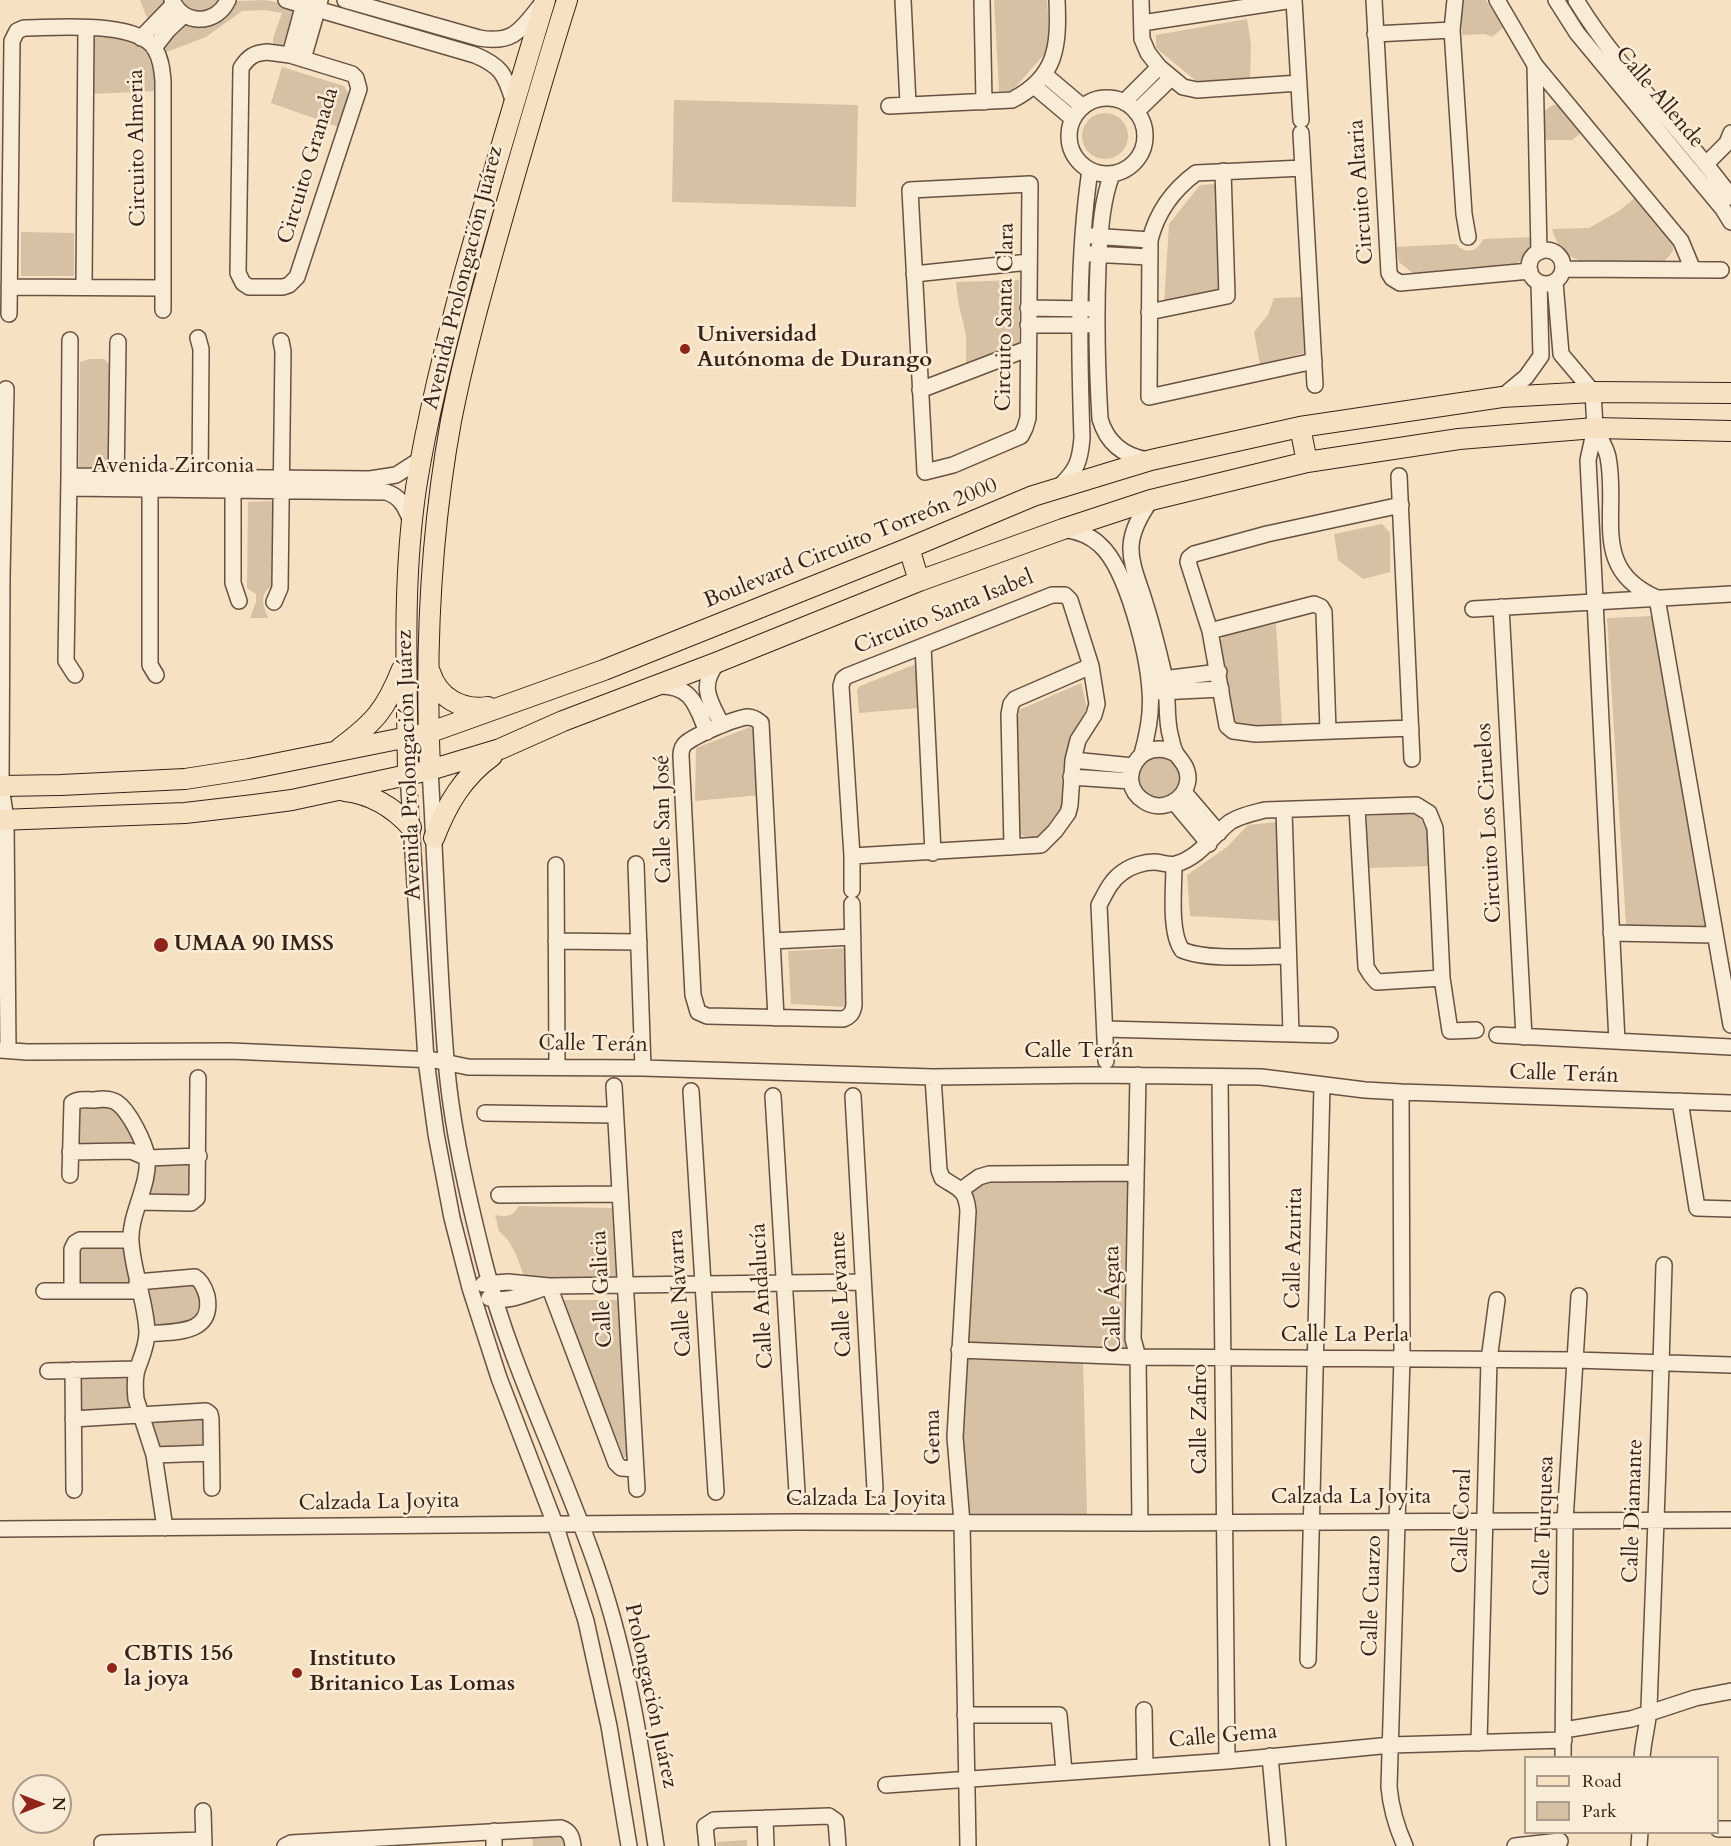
<!DOCTYPE html>
<meta charset="utf-8">
<style>
body{margin:0}
#map{position:relative;width:1731px;height:1846px;overflow:hidden;background:#f6e2c2;font-family:Cardo,serif}
canvas{display:block}
.legend{position:absolute;left:1524px;top:1756px;width:195px;height:78px;box-sizing:border-box;background:#f9ecd7;border:2px solid #ac9b8a;margin:0;padding:8px 10px;list-style:none;font-size:18px;color:#382117}
.legend li{display:flex;align-items:center;gap:12px;height:30px}
.legend b{width:30px;border:2px solid #ac9b8a}
.north{position:absolute;left:12px;top:1774px;width:60px;height:60px;box-sizing:border-box;background:#f9ecd7;border:2px solid #ac9b8a;border-radius:50%;rotate:90deg;font-size:16px;font-weight:700;line-height:24px;text-align:center;color:#382117}
.north::after{content:'';display:block;margin:auto;width:21px;height:27px;background:#8f2418;clip-path:polygon(50% 0,100% 100%,50% 72%,0 100%)}
</style>
<div id="map">
<canvas width="1731" height="1846"></canvas>
<ul class="legend">
<li><b style="height:8px;background:#f6e2c2"></b>Road</li>
<li><b style="height:16px;background:#d6c1a5"></b>Park</li>
</ul>
<div class="north">N</div>
</div>
<script>
const ctx = document.querySelector('canvas').getContext('2d');
ctx.lineJoin = 'round';
function fillPath(path, color) { ctx.fillStyle = color; ctx.fill(path, 'evenodd'); }
function trace(path, color, width, dash) { ctx.strokeStyle = color; ctx.lineWidth = width; ctx.lineCap = dash ? 'butt' : 'round'; ctx.setLineDash(dash || []); ctx.stroke(path); }
function label(font, color, halo, rows, align = 'center') {
  ctx.font = font + ' Cardo,serif'; ctx.lineWidth = 5; ctx.setLineDash([]); ctx.textBaseline = 'middle'; ctx.strokeStyle = halo; ctx.fillStyle = color; for (const [text, x, y, turn = 0] of rows) {
    ctx.save(); ctx.translate(x, y); ctx.rotate((+turn || 0) * Math.PI / 180); ctx.textAlign = isNaN(turn) ? turn : align; if (halo) ctx.strokeText(text, 0, 0); ctx.fillText(text, 0, 0); ctx.restore();
  }
}
fillPath(new Path2D(`
 M 140,0 L 169,0 L 150,25 Z
 M 180,0 L 222,0 L 203,14 L 188,11 Z
 M 265,0 L 301,7 L 287,51 L 273,46 L 273,38 L 282,13 L 265,10 L 242,11 L 206,37 L 161,54 L 158,48 L 186,21 L 227,9 L 237,1 Z
 M 994,0 L 1047,0 L 1050,48 L 1012,91 L 999,91 Z
 M 1463,0 L 1486,0 L 1503,28 L 1492,37 L 1485,34 L 1462,35 L 1461,5 Z
 M 1247,19 L 1251,44 L 1250,80 L 1196,81 L 1156,48 L 1156,35 Z
 M 91,32 L 138,40 L 154,60 L 159,91 L 89,94 Z
 M 282,67 L 344,86 L 349,95 L 339,127 L 271,103 Z
 M 674,100 L 858,105 L 856,207 L 672,202 Z
 M 1553,105 L 1563,105 L 1585,130 L 1572,140 L 1542,140 L 1542,112 Z
 M1082 136a23 23 0 1 1 46 0a23 23 0 1 1-46 0Z
 M 1216,184 L 1220,291 L 1164,304 L 1169,224 L 1200,185 Z
 M 1637,196 L 1673,241 L 1673,251 L 1664,262 C 1650,263 1636,263 1621,263 C 1590,264 1562,265 1552,229 L 1589,228 L 1619,211 Z
 M 21,232 L 74,233 L 74,276 L 21,276 Z
 M 1532,237 C 1533,248 1527,258 1517,263 C 1505,269 1484,266 1470,267 C 1452,269 1433,272 1414,274 L 1399,262 L 1396,247 L 1456,244 C 1465,255 1478,252 1483,239 Z
 M 1019,280 L 1019,345 L 966,366 L 966,335 L 958,301 L 956,282 Z
 M 1302,297 L 1304,353 L 1260,365 L 1254,332 L 1268,315 L 1274,298 Z
 M 90,359 L 104,359 L 112,367 L 111,467 L 79,467 L 80,362 Z
 M 274,501 L 272,586 C 259,594 263,605 268,618 L 250,618 L 256,602 L 256,594 L 247,588 L 248,502 Z
 M 1382,524 L 1390,533 L 1390,572 L 1363,579 L 1338,560 L 1334,534 Z
 M 1652,616 L 1710,929 L 1626,925 L 1607,618 Z
 M 1276,624 L 1282,725 L 1237,725 L 1232,722 L 1219,642 C 1226,628 1261,627 1276,624 Z
 M 916,664 L 919,708 L 859,713 L 857,690 L 860,686 Z
 M 1081,683 L 1087,708 C 1066,745 1061,763 1063,805 L 1038,839 L 1020,835 L 1017,726 L 1019,710 Z
 M 750,727 L 756,733 L 761,795 L 695,801 L 696,748 Z
 M 1152,755 C 1158,755 1166,755 1171,758 C 1182,766 1184,783 1175,793 C 1171,797 1162,799 1157,801 L 1141,793 L 1136,771 Z
 M 1413,813 C 1433,825 1428,845 1430,866 L 1368,868 L 1366,816 Z
 M 1277,822 L 1282,921 L 1190,916 L 1187,875 L 1227,847 L 1248,825 Z
 M 847,948 L 845,1007 L 791,1004 L 788,951 Z
 M 74,1103 L 118,1108 L 140,1151 L 73,1150 Z
 M 196,1158 L 197,1195 L 142,1200 L 149,1160 Z
 M 1132,1176 L 1131,1349 L 968,1344 L 971,1190 L 981,1181 Z
 M 519,1206 L 612,1208 L 616,1276 L 537,1279 L 524,1276 L 516,1254 L 508,1240 L 499,1231 L 495,1215 C 506,1217 513,1217 519,1206 Z
 M 129,1242 L 135,1288 L 74,1289 L 76,1244 Z
 M 199,1282 L 201,1322 L 149,1332 L 139,1283 Z
 M 560,1300 L 619,1300 L 630,1457 L 624,1457 Z
 M 963,1355 L 1083,1359 L 1087,1515 L 966,1519 L 958,1436 Z
 M 135,1371 L 138,1413 L 76,1417 L 75,1372 Z
 M 204,1412 L 210,1450 L 155,1453 L 144,1417 Z
 M 563,1833 L 571,1846 L 533,1846 L 532,1835 Z
 M 747,1840 L 747,1846 L 717,1846 L 717,1842 Z`), '#d6c1a5');
const minor = new Path2D(`
 M 172,0 C 183,26 217,25 228,0
 M 286,0 L 475,55 C 501,66 505,74 513,100
 M 345,0 L 479,38 C 513,44 521,30 540,6
 M 903,0 L 908,104
 M 982,0 L 984,102
 M 1141,0 L 1142,39 L 1148,53 L 1159,67 L 1183,87 L 1197,90 L 1299,83
 M 1294,0 L 1301,120
 M 1374,0 L 1389,273 L 1392,278 L 1400,283 L 1530,271
 M 1455,0 L 1452,30 L 1464,214 L 1468,237
 M 1497,0 L 1535,65 L 1681,241 L 1693,270
 M 1556,0 L 1577,33 L 1723,209 L 1731,222
 M 1576,0 C 1619,71 1682,129 1731,197
 M 1142,23 L 1293,0
 M 1375,34 L 1452,30
 M 141,38 L 174,4
 M 154,48 L 168,30 L 184,15
 M 267,52 L 290,55 L 352,74 L 356,78 L 359,89 L 297,277 L 289,285 L 283,287 L 249,287 L 243,283 L 238,273 L 241,68 C 248,57 254,53 267,52 Z
 M 290,55 L 305,0
 M 303,59 L 320,0
 M 1535,65 L 1539,252
 M 1044,74 L 1083,107
 M 1034,86 L 1073,119
 M1069 136a38 38 0 1 1 76 0a38 38 0 1 1-76 0Z
 M 1124,102 L 1159,67
 M 889,106 L 1012,100 C 1057,77 1059,46 1057,0
 M 1136,112 L 1171,78
 M 1301,133 L 1315,385
 M 1706,164 L 1727,143 L 1731,133
 M 1303,168 L 1196,173 C 1173,190 1157,212 1150,240 L 1149,397 L 1314,361
 M 1112,174 C 1101,203 1100,235 1098,266 C 1096,317 1097,368 1100,419 C 1107,443 1123,456 1148,460
 M 1030,184 L 1028,418 L 1025,428 L 1021,436 L 953,465 L 925,472 L 910,190 Z
 M 1092,236 L 1150,240
 M1529 267a17 17 0 1 1 34 0a17 17 0 1 1-34 0Z
 M 1090,254 L 1149,257
 M 1563,269 L 1721,270
 M 914,274 L 1029,262
 M 1555,282 L 1561,354 L 1593,392 L 1595,428 L 1588,460 L 1617,1041
 M 9,287 L 162,288
 M 84,287 L 86,28
 M 1028,308 L 1090,309
 M 1149,312 L 1227,296 L 1223,171
 M 9,314 L 12,41 L 17,31 L 24,28 C 55,28 137,20 155,49 C 161,59 162,70 163,81 L 163,310
 M 1028,325 L 1087,325
 M 198,338 L 201,349 L 200,487
 M 6,389 L 2,576 L 1,786 L 6,820 L 8,1050
 M 920,390 L 1027,349
 M 1502,397 L 1526,377 L 1541,356 L 1539,283
 M 1595,428 C 1599,437 1606,447 1608,457 C 1619,513 1589,569 1657,598 L 1731,1025
 M 69,476 L 70,340
 M 1399,476 L 1412,759
 M 150,482 L 150,665 L 156,675
 M 233,482 L 233,583 L 239,601
 M 116,486 L 118,342
 M 1060,486 C 1077,470 1080,461 1082,438 C 1079,349 1077,259 1090,170
 M 69,488 L 386,492 C 402,497 406,509 412,523
 M 1151,500 C 1141,514 1132,529 1131,546 C 1130,565 1140,585 1145,603 C 1153,628 1159,653 1165,679 C 1169,698 1165,719 1171,738 C 1172,743 1174,751 1177,755 C 1183,763 1188,768 1188,779 C 1186,801 1161,813 1144,801 C 1113,781 1141,734 1176,754
 M 1401,505 L 1267,534 L 1194,554 L 1189,558 L 1188,562 L 1210,631 L 1227,726 L 1233,731 L 1256,734 L 1411,728
 M 1063,529 C 1077,531 1090,535 1100,545 C 1127,569 1148,655 1150,691 C 1152,712 1148,733 1142,754
 M 274,602 L 280,588 L 283,351 L 281,341
 M 1501,607 L 1524,1037
 M 1473,609 L 1731,594
 M 1210,631 L 1314,604 L 1321,607 L 1324,612 L 1328,731
 M 923,646 L 933,853
 M 718,662 C 698,686 710,701 722,725
 M 75,675 L 66,661 L 69,476 L 370,479 L 396,475 L 421,459
 M 1155,680 L 1219,672
 M 658,686 C 692,685 696,705 707,732
 M 1160,692 L 1221,689
 M 1073,760 L 1133,766
 M 430,770 C 436,866 438,963 446,1059 C 451,1125 468,1197 484,1261 C 511,1369 564,1469 599,1574 C 629,1662 642,1754 656,1846
 M 408,774 L 426,1060 L 436,1134 L 452,1218 L 470,1288 L 499,1378 L 555,1524 L 586,1621 L 609,1726 L 629,1846
 M 1071,777 L 1131,781
 M 1184,792 L 1219,833
 M 1174,802 L 1209,844
 M 1357,808 L 1366,967 L 1371,975 L 1377,982 L 1442,978
 M 1284,810 L 1291,1033
 M 1012,847 L 1009,714 L 1011,704 L 1015,699 L 1091,666
 M 852,856 L 1041,845 L 1055,831 L 1068,813 L 1070,805 L 1073,760 L 1078,740 L 1094,715 L 1097,704 L 1091,666 L 1070,600 L 1065,595 L 1052,595 L 847,676 L 843,679 L 841,686 L 852,856 L 852,890
 M 636,864 L 643,1068
 M 556,865 L 557,1067
 M 1174,865 C 1174,888 1169,932 1182,950 C 1207,961 1260,956 1288,956
 M 1611,933 L 1715,935
 M 556,941 L 639,942
 M 772,941 L 853,937
 M 776,1018 L 761,723 C 757,720 754,717 748,717 C 735,718 696,735 686,743 C 682,746 681,751 681,756 L 693,995 L 698,1012 L 707,1016 L 843,1019 C 851,1016 853,1012 854,1005 L 852,904
 M 1105,1029 L 1330,1035
 M 1497,1035 L 1731,1047
 M 0,1050 L 27,1052 L 230,1051 L 434,1060 L 468,1067 L 643,1068 L 933,1077 L 1094,1075 L 1261,1077 L 1365,1090 L 1401,1092 L 1731,1103
 M 1106,1061 L 1099,905 C 1106,892 1111,880 1123,872 C 1131,866 1144,862 1154,862 C 1161,862 1169,866 1176,864 C 1200,857 1212,836 1230,822 C 1241,815 1253,813 1265,810 L 1416,805 L 1429,813 L 1435,828 L 1442,978 L 1450,1031 L 1476,1030
 M 1138,1075 L 1133,1339 L 1138,1357 L 1140,1523
 M 933,1077 L 939,1170 L 942,1178 C 958,1189 966,1188 968,1211 L 955,1437 L 962,1523 L 968,1846
 M 1220,1077 L 1227,1761
 M 614,1086 L 637,1489
 M 691,1091 L 716,1492
 M 1401,1092 L 1402,1358 L 1389,1787 C 1391,1809 1396,1826 1405,1846
 M 773,1096 L 797,1492
 M 853,1096 L 875,1489
 M 1680,1101 L 1697,1208 L 1731,1209
 M 485,1113 L 615,1115
 M 70,1152 L 131,1151 L 147,1158 L 199,1156
 M 70,1175 L 72,1103 C 78,1098 86,1100 94,1100 C 101,1099 109,1098 116,1102 C 129,1110 145,1143 147,1157 C 150,1186 129,1214 131,1242 C 133,1273 146,1302 147,1332 C 147,1345 142,1356 138,1367 C 134,1377 135,1389 136,1399 L 154,1455 L 165,1528
 M 961,1190 L 979,1177 L 989,1174 L 1136,1173
 M 499,1195 L 620,1194
 M 139,1202 L 191,1203 L 197,1198 L 198,1078
 M 137,1282 L 195,1277 C 202,1281 205,1289 207,1296 C 214,1336 173,1331 147,1334
 M 483,1284 L 508,1282 L 549,1286 L 863,1282
 M 549,1286 L 616,1463 L 621,1468 L 636,1469
 M 44,1291 L 139,1291
 M 72,1291 L 72,1249 L 75,1243 L 80,1240 L 130,1240
 M 489,1298 C 509,1303 525,1294 544,1288
 M 959,1350 L 1138,1357 L 1575,1360 L 1731,1365
 M 73,1370 L 74,1490
 M 48,1371 L 137,1369
 M 73,1419 L 206,1411 L 210,1414 L 211,1419 L 212,1488
 M 154,1455 L 211,1453
 M 0,1529 L 794,1522 L 1140,1523 L 1731,1520
 M 1308,1660 L 1322,1085
 M 1144,1710 L 1145,1766
 M 965,1715 L 1059,1715 L 1064,1772
 M 1564,1730 L 1631,1719 L 1695,1698 L 1731,1691
 M 1479,1743 L 1489,1360 L 1497,1300
 M 1270,1756 L 1278,1846
 M 1563,1758 L 1565,1521 L 1579,1296
 M 1642,1758 C 1643,1741 1648,1725 1649,1708 C 1655,1560 1660,1413 1664,1265
 M 886,1785 L 1227,1761 L 1391,1745 L 1564,1740
 M 203,1811 L 204,1846
 M 765,1818 L 766,1846
 M 1718,1829 L 1731,1829
 M 494,1831 L 494,1846
 M 102,1843 L 204,1840
 M 285,1846 L 291,1843 L 561,1828 C 570,1831 572,1837 573,1846
 M 707,1846 L 705,1826 L 714,1820 L 829,1816 L 836,1821 L 838,1846
 M 1515,1846 L 1560,1841
 M 1639,1846 L 1640,1832`);
const major = new Path2D(`
 M 1300,427 L 1307,462
 M 909,548 L 919,581
 M 430,672 C 438,698 462,711 488,707
 M 340,748 C 375,722 386,709 402,669
 M 430,770 C 425,653 430,536 451,421 C 465,349 485,280 505,209 C 525,139 545,70 567,0
 M 408,774 C 407,679 402,583 416,488 C 427,418 445,348 463,279 C 489,186 517,93 545,0
 M 0,786 L 61,785 L 185,779 L 249,769 L 428,733 L 604,670 L 909,548 L 1033,496 L 1151,460 L 1300,427 L 1502,397 L 1593,392 L 1731,393
 M 345,791 C 371,794 393,807 411,827
 M 0,820 L 185,813 L 254,805 L 292,800 L 430,770 L 500,749 L 563,721 L 718,662 L 919,581 L 1063,529 L 1151,500 L 1307,462 L 1459,439 L 1595,428 L 1731,431
 M 434,838 C 447,804 463,777 492,756`);
trace(minor, '#685142', 18);
trace(major, '#382117', 22);
trace(minor, '#f9ecd7', 15);
trace(major, '#f6e2c2', 20);
for (const [x, y, r, color] of [
 [685,349,6,"#8f2418"],
 [161,945,8,"#8f2418"],
 [112,1668,6,"#8f2418"],
 [297,1673,6,"#8f2418"]
]) { const dot = new Path2D(); dot.arc(x, y, r, 0, 2 * Math.PI); ctx.fillStyle = color; ctx.fill(dot); trace(dot, '#f9ecd7', 2); }
label('22px', '#382117', '#f9ecd7', [
 ["Calle Allende",1659,98,50],
 ["Circuito Almeria",138,148,-91],
 ["Circuito Granada",309,166,-73],
 ["Circuito Altaria",1362,192,-94],
 ["Avenida Prolongación Juárez",464,278,-76],
 ["Circuito Santa Clara",1006,317,-89],
 ["Avenida Zirconia",173,467],
 ["Boulevard Circuito Torreón 2000",851,544,-22],
 ["Circuito Santa Isabel",944,613,-22],
 ["Avenida Prolongación Juárez",410,765,-92],
 ["Calle San José",664,819,-91],
 ["Circuito Los Ciruelos",1490,823,-93],
 ["Calle Terán",593,1045,1],
 ["Calle Terán",1079,1052],
 ["Calle Terán",1564,1075,2],
 ["Calle Azurita",1295,1248,-89],
 ["Calle Galicia",603,1289,-93],
 ["Calle Navarra",681,1293,-94],
 ["Calle Levante",842,1294,-93],
 ["Calle Andalucía",763,1296,-93],
 ["Calle Ágata",1114,1299,-91],
 ["Calle La Perla",1345,1336],
 ["Calle Zafiro",1201,1419,-90],
 ["Gema",934,1437,-91],
 ["Calzada La Joyita",1351,1498],
 ["Calzada La Joyita",866,1500],
 ["Calzada La Joyita",379,1503,-1],
 ["Calle Diamante",1634,1511,-88],
 ["Calle Coral",1463,1521,-88],
 ["Calle Turquesa",1545,1526,-88],
 ["Calle Cuarzo",1373,1596,-88],
 ["Prolongación Juárez",650,1696,78],
 ["Calle Gema",1223,1737,-5]
]);
label('bold 22px', '#382117', '#f9ecd7', [
 ["Universidad",697,336],
 ["Autónoma de Durango",697,361],
 ["UMAA 90 IMSS",174,945],
 ["CBTIS 156",124,1655],
 ["la joya",124,1680],
 ["Instituto",309,1660],
 ["Britanico Las Lomas",309,1685]
], 'left');
</script>
